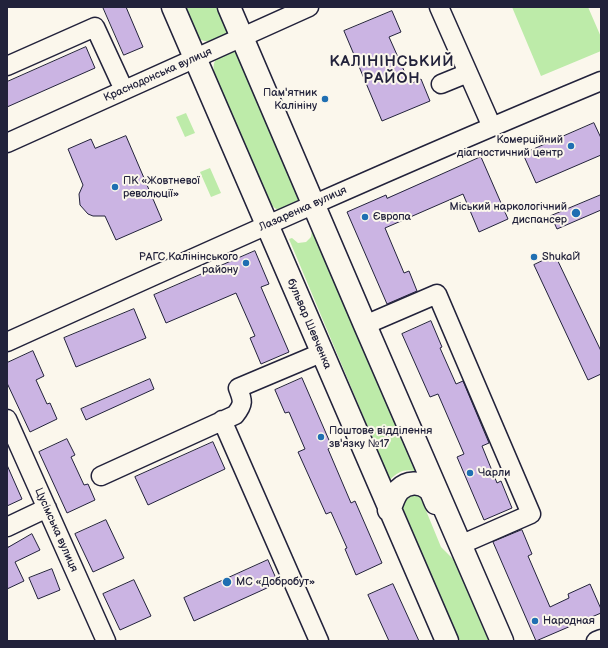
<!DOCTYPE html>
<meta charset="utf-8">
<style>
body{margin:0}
#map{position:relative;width:608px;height:648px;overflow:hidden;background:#fbf7ec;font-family:"Balsamiq Sans",sans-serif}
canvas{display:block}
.frame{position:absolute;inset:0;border:8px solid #22223b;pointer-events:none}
</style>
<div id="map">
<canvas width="608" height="648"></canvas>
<div class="frame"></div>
</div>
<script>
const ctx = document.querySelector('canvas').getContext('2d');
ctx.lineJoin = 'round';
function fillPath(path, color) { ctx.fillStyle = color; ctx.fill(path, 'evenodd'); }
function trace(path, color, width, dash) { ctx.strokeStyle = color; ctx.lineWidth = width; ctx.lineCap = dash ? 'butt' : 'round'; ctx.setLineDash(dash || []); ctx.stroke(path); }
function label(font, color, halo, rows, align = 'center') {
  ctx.font = font + ' "Balsamiq Sans",sans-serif'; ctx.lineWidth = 4; ctx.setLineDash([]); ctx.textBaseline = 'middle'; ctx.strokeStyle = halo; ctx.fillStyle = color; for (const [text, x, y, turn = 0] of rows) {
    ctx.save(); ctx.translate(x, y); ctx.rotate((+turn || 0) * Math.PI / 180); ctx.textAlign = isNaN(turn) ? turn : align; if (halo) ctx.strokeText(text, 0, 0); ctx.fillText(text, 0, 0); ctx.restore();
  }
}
fillPath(new Path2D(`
 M 183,7 L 222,7 C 223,13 228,22 228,28 C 228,41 206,45 198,38 C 194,34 186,13 183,7 Z
 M 512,7 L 588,7 L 601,37 L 601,51 L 541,76 Z
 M 230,50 L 235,51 L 241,54 L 301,201 C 288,208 281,217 270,203 L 215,76 C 211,61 216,56 230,50 Z
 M 186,113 L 195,133 L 185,137 L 176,117 Z
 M 210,168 L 221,193 L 211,197 L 200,172 Z
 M 315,228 L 420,473 C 408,468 399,470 390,480 L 289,239 L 292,238 L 298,243 L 306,242 L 311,237 L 312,230 Z
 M 412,492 L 420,496 L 441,547 L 464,570 L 494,641 L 460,641 L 402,507 L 403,497 Z`), '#bdeba9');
const building = new Path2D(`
 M 103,7 L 126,7 L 143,47 L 124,55 Z
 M 392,11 L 401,32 L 389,37 L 410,84 L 421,79 L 430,101 L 382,121 L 344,31 Z
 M 86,47 L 95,68 L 7,107 L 7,82 Z
 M 594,123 L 601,138 L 601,155 L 536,183 L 523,154 Z
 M 126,136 L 162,220 L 116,240 L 105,216 L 93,216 L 88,214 L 80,205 L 79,194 L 83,185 L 68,149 L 91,139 L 95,148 Z
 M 481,157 L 508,219 L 479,232 L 463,194 L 385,228 L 404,273 L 409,271 L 417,291 L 387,304 L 347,212 L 386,195 L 387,198 Z
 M 601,195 L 601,210 L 557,229 L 551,216 Z
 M 255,251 L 269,284 L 261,287 L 289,352 L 261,364 L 250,338 L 255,336 L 236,293 L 166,323 L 154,295 Z
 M 555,255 L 601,351 L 601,374 L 588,380 L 534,265 Z
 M 134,309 L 146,338 L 76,367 L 64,338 Z
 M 431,321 L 442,347 L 440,348 L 456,384 L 463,381 L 489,443 L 482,446 L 497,483 L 501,481 L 512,508 L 484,520 L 457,457 L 464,454 L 438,394 L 430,397 L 402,334 Z
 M 33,351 L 44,376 L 36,380 L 47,404 L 50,403 L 57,419 L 30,432 L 7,383 L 7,363 Z
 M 302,378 L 332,447 L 328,449 L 351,503 L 355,501 L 382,563 L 356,575 L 345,549 L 347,548 L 331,512 L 326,514 L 298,452 L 305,449 L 289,412 L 285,413 L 275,390 Z
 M 150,379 L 154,389 L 86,420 L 81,409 Z
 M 67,439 L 75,455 L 71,457 L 84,485 L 88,484 L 95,500 L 67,513 L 39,452 Z
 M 213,442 L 225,469 L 148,505 L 135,477 Z
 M 7,465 L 22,499 L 7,506 Z
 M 106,520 L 124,558 L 93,572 L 75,534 Z
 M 522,530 L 532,554 L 528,556 L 550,607 L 569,598 L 568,594 L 590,584 L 601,609 L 601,613 L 536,641 L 493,542 Z
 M 32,534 L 40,550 L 15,562 L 24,581 L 7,589 L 7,544 L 8,547 Z
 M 268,560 L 278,583 L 194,621 L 184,598 Z
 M 52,569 L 60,590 L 38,599 L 29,578 Z
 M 134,580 L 151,616 L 120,630 L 103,594 Z
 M 393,584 L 419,641 L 389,641 L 368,595 Z`);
fillPath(building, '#cbb4e3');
trace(building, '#22223b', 1);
const minor = new Path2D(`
 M 439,7 L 492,127
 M 7,66 L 95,27 L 124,90
 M 441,84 L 468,73
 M 7,143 L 309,7
 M 365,325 L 437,294 L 531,514 L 460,545
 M 7,342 C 204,253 401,164 601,81
 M 7,419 L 106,641
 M 222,420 L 319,641
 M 101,476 L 235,415 C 244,404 243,401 238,388 L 321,353
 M 7,527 L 47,508
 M 596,641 L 601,639`);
const major = new Path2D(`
 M 173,7 L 447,641
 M 229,7 L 365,325 L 502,641
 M 389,510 C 392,504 394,495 399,490 C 407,482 420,481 429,489 C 432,492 434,499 436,503`);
trace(minor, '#22223b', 21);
trace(major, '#22223b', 25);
trace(minor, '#fbf7ec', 18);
trace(major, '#fbf7ec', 22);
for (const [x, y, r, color] of [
 [325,99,4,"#1f6fb2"],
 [571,146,4,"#1f6fb2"],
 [115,187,4,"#1f6fb2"],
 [576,213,5,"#1f6fb2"],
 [365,217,4,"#1f6fb2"],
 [534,257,4,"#1f6fb2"],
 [246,263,4,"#1f6fb2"],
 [321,437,4,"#1f6fb2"],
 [470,473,4,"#1f6fb2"],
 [227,582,5,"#1f6fb2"],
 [535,621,4,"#1f6fb2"]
]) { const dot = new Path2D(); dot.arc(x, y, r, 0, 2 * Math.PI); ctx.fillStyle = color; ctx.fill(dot); trace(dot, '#fbf7ec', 1.5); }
label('11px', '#22223b', '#fbf7ec', [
 ["Краснодонська вулиця",158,75,-24],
 ["Лазаренка вулиця",303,209,-24],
 ["бульвар Шевченка",309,324,67],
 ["Цусімська вулиця",56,530,66]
]);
label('11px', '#22223b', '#fbf7ec', [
 ["Пам'ятник",317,93,"right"],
 ["Калініну",317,106,"right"],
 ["Комерційний",563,140,"right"],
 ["діагностичний центр",563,153,"right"],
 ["ПК «Жовтневої",123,181],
 ["революції»",123,194],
 ["Міський наркологічний",567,207,"right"],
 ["диспансер",567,220,"right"],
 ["Європа",373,217],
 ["РАГС Калінінського",238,257,"right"],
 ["району",238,270,"right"],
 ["ShukaЙ",542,257],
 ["Поштове відділення",329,431],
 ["зв'язку №17",329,444],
 ["Чарли",478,473],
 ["МС «Добробут»",236,582],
 ["Народная",543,621]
], 'left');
ctx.letterSpacing = '1px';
label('bold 15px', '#22223b', '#fbf7ec', [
 ["КАЛІНІНСЬКИЙ",392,62],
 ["РАЙОН",392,79]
]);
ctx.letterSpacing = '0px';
</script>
